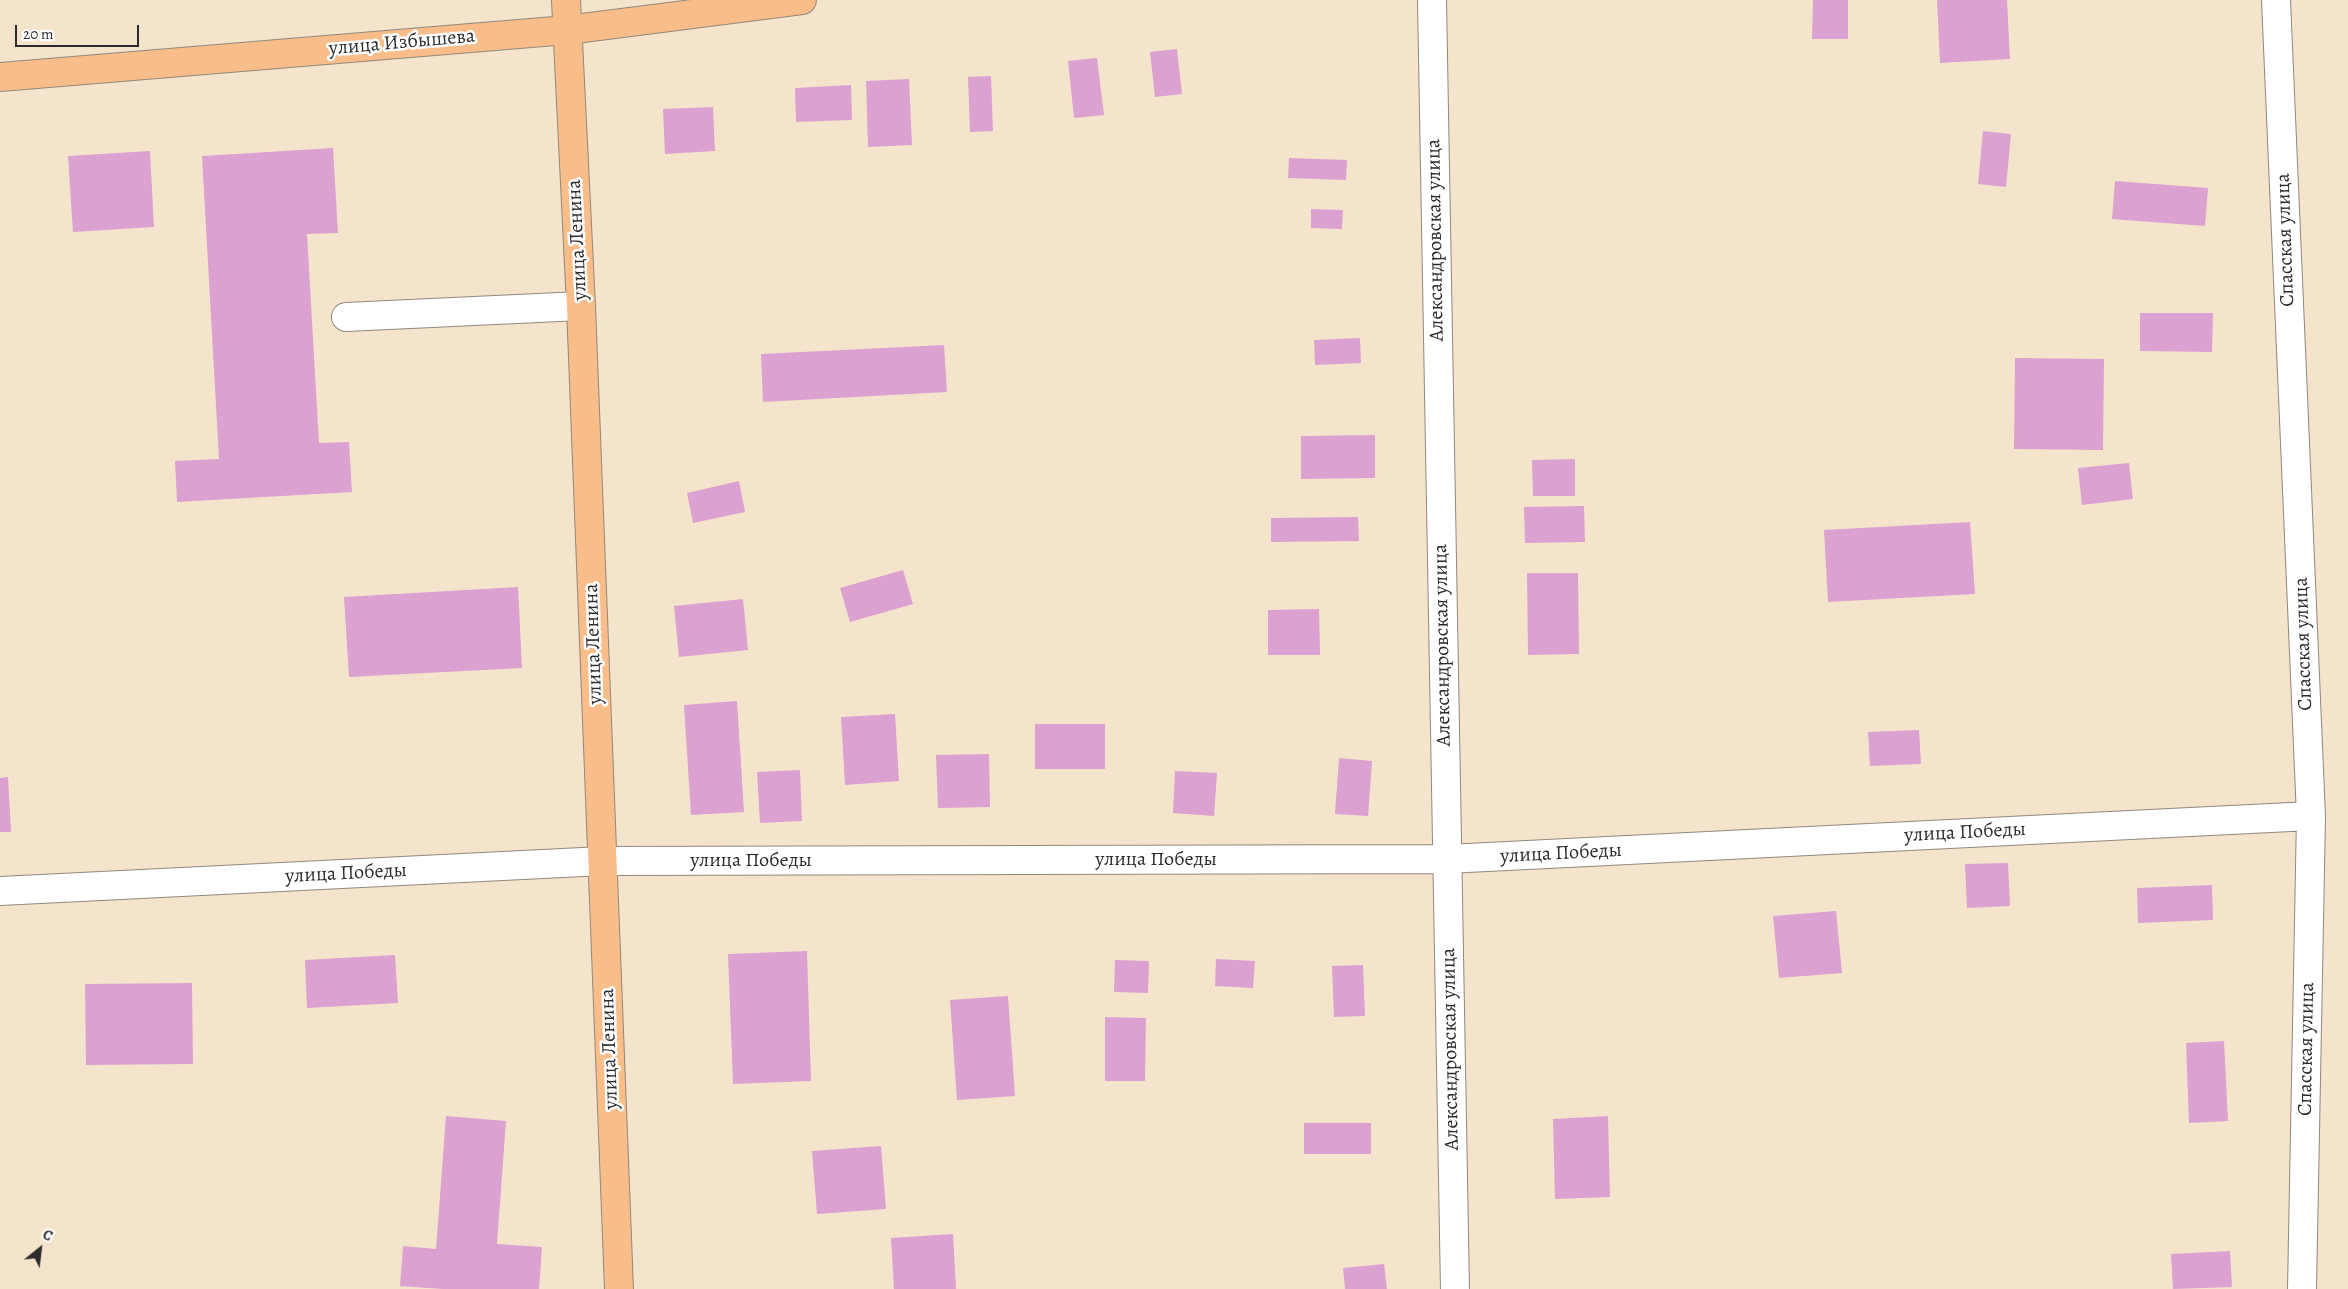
<!DOCTYPE html>
<meta charset="utf-8">
<style>
body{margin:0}
#map{position:relative;width:2348px;height:1289px;overflow:hidden;background:#f5e4cc;font-family:Alegreya,serif}
canvas{display:block}
.north{position:absolute;left:15px;top:1224px;width:50px;height:50px;-webkit-text-stroke:4px #fff;paint-order:stroke;rotate:29deg;font-size:14px;font-weight:700;line-height:20px;text-align:center;color:#2b2b2b}
.north::after{content:'';display:block;margin:auto;width:18px;height:22px;background:#2b2b2b;clip-path:polygon(50% 0,100% 100%,50% 72%,0 100%)}
.scale{position:absolute;left:15px;top:25px;width:124px;height:22px;box-sizing:border-box;border:2px solid #2b2b2b;border-top:0;padding-left:6px;font-size:15px;line-height:18px;white-space:nowrap;color:#2b2b2b;-webkit-text-stroke:4px #fff;paint-order:stroke}
</style>
<div id="map">
<canvas width="2348" height="1289"></canvas>
<div class="north">С</div>
<div class="scale">20 m</div>
</div>
<script>
const ctx = document.querySelector('canvas').getContext('2d');
ctx.lineJoin = 'round';
function fillPath(path, color) { ctx.fillStyle = color; ctx.fill(path, 'evenodd'); }
function trace(path, color, width, dash) { ctx.strokeStyle = color; ctx.lineWidth = width; ctx.lineCap = dash ? 'butt' : 'round'; ctx.setLineDash(dash || []); ctx.stroke(path); }
function label(font, color, halo, rows, align = 'center') {
  ctx.font = font + ' Alegreya,serif'; ctx.lineWidth = 5; ctx.setLineDash([]); ctx.textBaseline = 'middle'; ctx.strokeStyle = halo; ctx.fillStyle = color; for (const [text, x, y, turn = 0] of rows) {
    ctx.save(); ctx.translate(x, y); ctx.rotate((+turn || 0) * Math.PI / 180); ctx.textAlign = isNaN(turn) ? turn : align; if (halo) ctx.strokeText(text, 0, 0); ctx.fillText(text, 0, 0); ctx.restore();
  }
}
fillPath(new Path2D(`
 M 1813,0 L 1848,0 L 1848,39 L 1812,39 Z
 M 1937,0 L 2007,0 L 2010,59 L 1940,63 Z
 M 1177,49 L 1182,94 L 1155,97 L 1150,52 Z
 M 1097,58 L 1104,115 L 1074,118 L 1068,61 Z
 M 991,76 L 993,131 L 970,132 L 968,77 Z
 M 909,79 L 912,145 L 868,147 L 866,81 Z
 M 851,85 L 852,120 L 796,122 L 795,88 Z
 M 713,107 L 715,151 L 665,154 L 663,109 Z
 M 1983,131 L 2011,134 L 2006,187 L 1978,184 Z
 M 333,148 L 338,233 L 307,234 L 319,443 L 349,442 L 352,492 L 177,502 L 175,461 L 219,459 L 202,156 Z
 M 150,151 L 154,227 L 73,232 L 68,156 Z
 M 1289,158 L 1347,160 L 1346,180 L 1288,178 Z
 M 2115,181 L 2208,188 L 2205,226 L 2112,219 Z
 M 1311,209 L 1343,210 L 1342,229 L 1311,228 Z
 M 2140,313 L 2213,313 L 2212,352 L 2140,351 Z
 M 1360,338 L 1361,363 L 1315,365 L 1314,340 Z
 M 944,345 L 947,392 L 763,402 L 761,354 Z
 M 2015,358 L 2104,359 L 2103,450 L 2014,449 Z
 M 1375,435 L 1375,478 L 1301,479 L 1301,436 Z
 M 1575,459 L 1575,496 L 1533,496 L 1532,460 Z
 M 2129,463 L 2133,499 L 2082,505 L 2078,468 Z
 M 739,481 L 745,512 L 693,523 L 687,493 Z
 M 1584,506 L 1585,542 L 1525,543 L 1524,507 Z
 M 1358,517 L 1359,541 L 1271,542 L 1271,518 Z
 M 1970,522 L 1975,594 L 1828,602 L 1824,530 Z
 M 903,570 L 913,604 L 850,622 L 840,588 Z
 M 1527,573 L 1578,573 L 1579,654 L 1528,655 Z
 M 518,587 L 522,668 L 349,677 L 344,597 Z
 M 743,599 L 748,650 L 679,657 L 674,606 Z
 M 1319,609 L 1320,655 L 1268,655 L 1268,610 Z
 M 737,701 L 744,812 L 691,815 L 684,705 Z
 M 895,714 L 899,781 L 845,785 L 841,717 Z
 M 1035,724 L 1105,724 L 1105,769 L 1035,769 Z
 M 1919,730 L 1921,764 L 1870,766 L 1868,732 Z
 M 989,754 L 990,807 L 938,808 L 936,755 Z
 M 1339,758 L 1372,761 L 1368,816 L 1335,814 Z
 M 800,770 L 802,821 L 760,823 L 757,772 Z
 M 1175,771 L 1217,773 L 1214,816 L 1173,813 Z
 M 8,777 L 11,832 L 0,832 L 0,778 Z
 M 2008,863 L 2010,906 L 1967,908 L 1965,864 Z
 M 2212,885 L 2213,920 L 2138,923 L 2137,888 Z
 M 1836,911 L 1842,973 L 1779,978 L 1773,916 Z
 M 807,951 L 811,1081 L 733,1084 L 728,954 Z
 M 395,955 L 398,1003 L 307,1008 L 305,960 Z
 M 1216,959 L 1255,961 L 1253,988 L 1215,986 Z
 M 1115,960 L 1149,961 L 1148,993 L 1114,992 Z
 M 1363,965 L 1365,1016 L 1334,1017 L 1332,966 Z
 M 192,983 L 193,1064 L 86,1065 L 85,984 Z
 M 1008,996 L 1015,1096 L 957,1100 L 950,1000 Z
 M 1105,1017 L 1146,1018 L 1145,1081 L 1105,1081 Z
 M 2224,1041 L 2228,1121 L 2189,1123 L 2186,1043 Z
 M 446,1116 L 506,1121 L 497,1244 L 542,1247 L 539,1289 L 443,1289 L 400,1286 L 403,1246 L 436,1249 Z
 M 1608,1116 L 1610,1197 L 1555,1199 L 1553,1119 Z
 M 1304,1123 L 1371,1123 L 1371,1154 L 1304,1154 Z
 M 881,1146 L 886,1209 L 817,1214 L 812,1151 Z
 M 953,1234 L 956,1289 L 894,1289 L 891,1238 Z
 M 2230,1251 L 2232,1287 L 2173,1289 L 2171,1254 Z
 M 1384,1264 L 1387,1289 L 1345,1289 L 1343,1268 Z`), '#daa1d1');
const minor = new Path2D(`
 M 1432,0 L 1455,1289
 M 2276,0 L 2311,816 L 2302,1289
 M 346,317 L 581,306
 M 0,891 L 603,861 L 1447,859 L 2311,816`);
const major = new Path2D(`
 M 566,0 L 581,306 L 619,1289
 M 0,77 L 567,30 L 802,0`);
trace(minor, '#90887c', 30);
trace(major, '#90887c', 30);
trace(minor, '#fff', 28);
trace(major, '#f8bd89', 28);
label('20px', '#2b2b2b', '#fff', [
 ["улица Избышева",402,43,-5],
 ["улица Ленина",578,240,-93],
 ["Александровская улица",1436,240,-91],
 ["Спасская улица",2286,240,-92],
 ["улица Ленина",594,644,-92],
 ["Спасская улица",2304,644,-92],
 ["Александровская улица",1443,645,-91],
 ["улица Победы",1965,833,-3],
 ["улица Победы",1561,854,-3],
 ["улица Победы",1156,860],
 ["улица Победы",751,861],
 ["улица Победы",346,874,-3],
 ["улица Ленина",610,1049,-92],
 ["Александровская улица",1451,1049,-91],
 ["Спасская улица",2307,1049,-89]
]);
</script>
